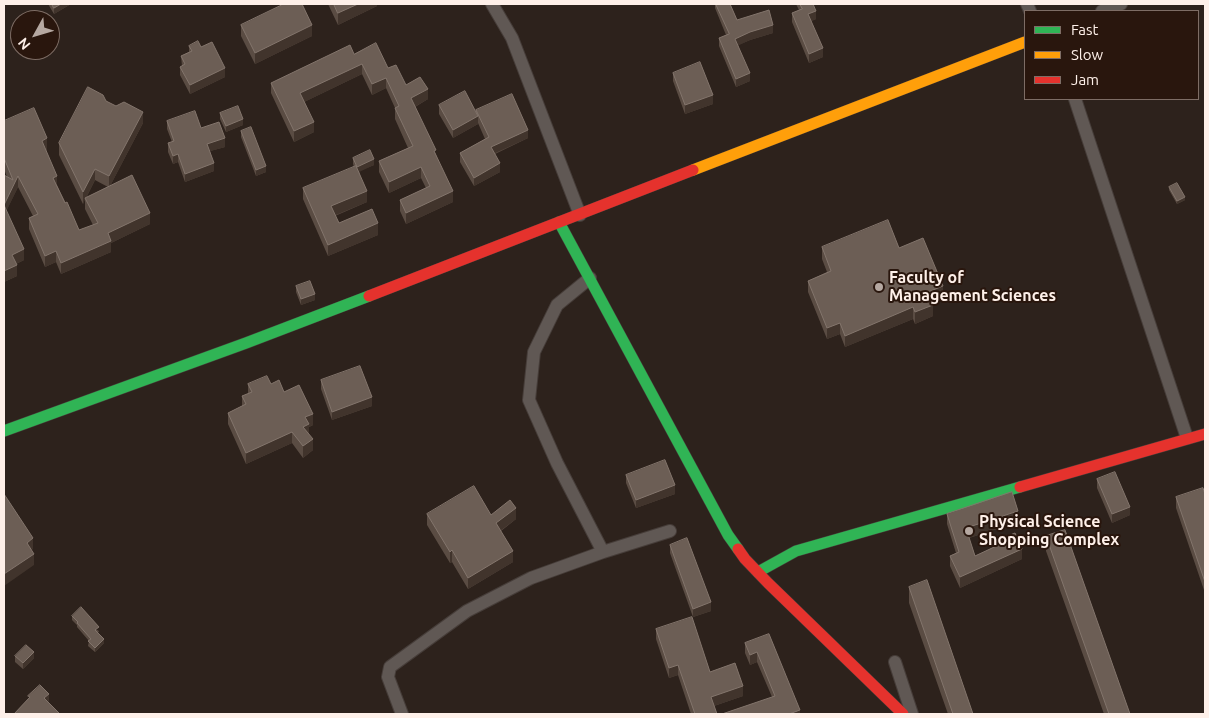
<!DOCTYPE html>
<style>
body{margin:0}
#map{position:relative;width:1209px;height:718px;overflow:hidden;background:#2d221c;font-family:Ubuntu,sans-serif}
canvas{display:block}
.frame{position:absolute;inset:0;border:5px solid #fef0e9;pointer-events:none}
.legend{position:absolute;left:1024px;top:10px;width:175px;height:90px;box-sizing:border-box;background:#29160d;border:1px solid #7e6d65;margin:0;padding:6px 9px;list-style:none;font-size:15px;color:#fef0e9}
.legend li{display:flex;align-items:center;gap:10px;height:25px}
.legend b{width:25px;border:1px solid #7e6d65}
.north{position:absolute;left:10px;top:10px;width:50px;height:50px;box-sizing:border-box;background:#29160d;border:1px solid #7e6d65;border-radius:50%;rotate:231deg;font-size:14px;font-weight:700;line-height:20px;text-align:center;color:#fef0e9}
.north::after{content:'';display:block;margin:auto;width:18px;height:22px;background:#b5a8a1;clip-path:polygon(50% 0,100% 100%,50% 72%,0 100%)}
</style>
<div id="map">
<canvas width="1209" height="718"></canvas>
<div class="frame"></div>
<ul class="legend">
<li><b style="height:6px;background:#30b455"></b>Fast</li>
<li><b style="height:6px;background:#ff9f0a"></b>Slow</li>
<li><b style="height:6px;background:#e5322d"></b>Jam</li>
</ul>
<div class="north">N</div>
</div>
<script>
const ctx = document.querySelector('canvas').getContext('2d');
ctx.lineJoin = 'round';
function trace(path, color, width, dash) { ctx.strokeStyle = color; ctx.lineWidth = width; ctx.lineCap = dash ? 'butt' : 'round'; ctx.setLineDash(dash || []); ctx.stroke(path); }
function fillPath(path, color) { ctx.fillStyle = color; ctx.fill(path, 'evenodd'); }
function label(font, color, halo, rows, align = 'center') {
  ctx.font = font + ' Ubuntu,sans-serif'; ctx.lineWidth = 4; ctx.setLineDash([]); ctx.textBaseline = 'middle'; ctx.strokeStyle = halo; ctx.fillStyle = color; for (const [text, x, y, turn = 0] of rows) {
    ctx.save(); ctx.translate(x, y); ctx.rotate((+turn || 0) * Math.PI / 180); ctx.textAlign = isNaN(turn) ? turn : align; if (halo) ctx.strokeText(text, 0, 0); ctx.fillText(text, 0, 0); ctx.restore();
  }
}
const street = new Path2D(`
 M 492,4 L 512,38 L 580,215
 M 1027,4 L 1030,11
 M 1102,11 L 1121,4
 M 1075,99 L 1187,438
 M 590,278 L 557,305 L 534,352 L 529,400 L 557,463 L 603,552
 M 895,662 L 912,714
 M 402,714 L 388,677 L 390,667 L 467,611 L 531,578 L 603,552 L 670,531`);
const fast = new Path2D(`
 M 559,222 L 728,535 L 738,549
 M 4,431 L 246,343 L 369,296
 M 758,572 L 796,551 L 1020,487`);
const slow = new Path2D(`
 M 693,170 L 1025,42`);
const jam = new Path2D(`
 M 369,296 L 693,170
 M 1020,487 L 1205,434
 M 738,549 L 745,559 L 768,583 L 903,714`);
trace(street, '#463d39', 14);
trace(fast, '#463d39', 12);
trace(slow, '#463d39', 12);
trace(jam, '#463d39', 12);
trace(street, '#605854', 12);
trace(fast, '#30b455', 11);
trace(slow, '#ff9f0a', 11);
trace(jam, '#e5322d', 11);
fillPath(new Path2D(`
 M 48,4 L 71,4 L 54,14 Z
 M 328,4 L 377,4 L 377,6 L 338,25 Z
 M 715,4 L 730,4 L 737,20 L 773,33 L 750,40 L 738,45 L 750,81 L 736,87 L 719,46 L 719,38 L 726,35 L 715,8 Z
 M 796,4 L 813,4 L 816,19 L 811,21 L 823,57 L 809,63 L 792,22 L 792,13 L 799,10 Z
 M 241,25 L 312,36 L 255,64 L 241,36 Z
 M 189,46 L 201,47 L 225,77 L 190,94 L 180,75 L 180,67 L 182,66 L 181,56 L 189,52 Z
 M 354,54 L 388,68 L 406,85 L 428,99 L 415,107 L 436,155 L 453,202 L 406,224 L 400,211 L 400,200 L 426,188 L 421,178 L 389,193 L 379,172 L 379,161 L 408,148 L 395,119 L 395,108 L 386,88 L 372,95 L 362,74 L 304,102 L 314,132 L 294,142 L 271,93 L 271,83 Z
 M 673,73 L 713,104 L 685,114 L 673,81 Z
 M 106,101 L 143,123 L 110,186 L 150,224 L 111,243 L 111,252 L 61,274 L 56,262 L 45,267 L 29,229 L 29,218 L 33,216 L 18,187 L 6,211 L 24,260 L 16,264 L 17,276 L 4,282 L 7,177 L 4,169 L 4,121 L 47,149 L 46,150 L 57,185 L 79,230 L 93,225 L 85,209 L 85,198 L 83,204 L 59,155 L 59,143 ZM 95,180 L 108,187 L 86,198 Z
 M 439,105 L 476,112 L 476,110 L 528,138 L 495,154 L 500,172 L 474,186 L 460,162 L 460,153 L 485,139 L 478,123 L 478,124 L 453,138 L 439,114 Z
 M 220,113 L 243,125 L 226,132 L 220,119 Z
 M 167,121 L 201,128 L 225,147 L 210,151 L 214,171 L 185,182 L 178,162 L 173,164 L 168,152 L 168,143 L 172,142 L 167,129 Z
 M 241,131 L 266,172 L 256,176 L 241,137 Z
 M 353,158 L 374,165 L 359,171 L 367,202 L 335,216 L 339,223 L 378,235 L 328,256 L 303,199 L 303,188 L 354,167 L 353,164 Z
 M 1169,187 L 1185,200 L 1177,204 L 1169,190 Z
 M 822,247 L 899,248 L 943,297 L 932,302 L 933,316 L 915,324 L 913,319 L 845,347 L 840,334 L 827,339 L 808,292 L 808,281 L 827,272 L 822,259 Z
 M 296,286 L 315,300 L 301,305 L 296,292 Z
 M 321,380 L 372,406 L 332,420 L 321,389 Z
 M 248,384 L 271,384 L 284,392 L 313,425 L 309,427 L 309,434 L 313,450 L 303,458 L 292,443 L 246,464 L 228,424 L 228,413 L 242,406 L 242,396 L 248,394 Z
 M 626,475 L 675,494 L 636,508 L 626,483 Z
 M 1097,479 L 1130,515 L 1112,523 L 1097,488 Z
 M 1205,494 L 1205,593 L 1176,508 L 1176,497 Z
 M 427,514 L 491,515 L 516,519 L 501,531 L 513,562 L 468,589 L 452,562 L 450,563 L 427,525 Z
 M 947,514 L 1018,522 L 969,538 L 975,556 L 1003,543 L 1003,538 L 1022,559 L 960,588 L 950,566 L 950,556 L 956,553 L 947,524 Z
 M 1046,536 L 1130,714 L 1104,714 L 1046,551 Z
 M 670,545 L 711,611 L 693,617 L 670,553 Z
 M 909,587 L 973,714 L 948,714 L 909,603 Z
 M 72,616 L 99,631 L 98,633 L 104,643 L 95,652 L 88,646 L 89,641 L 77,627 L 77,625 L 72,620 Z
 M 656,629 L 710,672 L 743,696 L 714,706 L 717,714 L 691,714 L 678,675 L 669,678 L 656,639 Z
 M 769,634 L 800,714 L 772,697 L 757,662 L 750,665 L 745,653 L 745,643 Z
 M 15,656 L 34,658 L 23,669 L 15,662 Z`), '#5a4c43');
fillPath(new Path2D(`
 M 61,4 L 71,4 L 54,14 L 54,8 Z
 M 358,4 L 377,4 L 377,6 L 338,25 L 338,13 Z
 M 816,11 L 816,19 L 808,23 L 808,14 Z
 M 312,25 L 312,36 L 255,64 L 255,53 Z
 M 773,25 L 773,33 L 750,40 L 735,47 L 735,39 L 750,32 Z
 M 823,48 L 823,57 L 809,63 L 809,54 Z
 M 362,64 L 362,74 L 300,104 L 300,93 Z
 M 225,68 L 225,77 L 190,94 L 190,85 Z
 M 750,73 L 750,81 L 736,87 L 736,79 Z
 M 386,78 L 386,88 L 372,95 L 372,84 Z
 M 428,89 L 428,99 L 411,109 L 411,98 Z
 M 713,95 L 713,104 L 685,114 L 685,105 Z
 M 143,112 L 143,123 L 109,188 L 109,176 Z
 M 478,116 L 478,124 L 453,138 L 453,130 Z
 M 243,119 L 243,125 L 226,132 L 226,126 Z
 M 314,122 L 314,132 L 294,142 L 294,131 Z
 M 528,130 L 528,138 L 491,155 L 491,147 Z
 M 47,138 L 47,149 L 42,152 L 42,141 Z
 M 225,138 L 225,147 L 207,152 L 207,144 Z
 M 178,154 L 178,162 L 173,164 L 173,156 Z
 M 374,159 L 374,165 L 357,173 L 357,167 Z
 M 214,163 L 214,171 L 185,182 L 185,174 Z
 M 500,163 L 500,172 L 474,186 L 474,178 Z
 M 266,166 L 266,172 L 256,176 L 256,170 Z
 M 421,167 L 421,178 L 389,193 L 389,182 Z
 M 95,169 L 95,180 L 83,204 L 83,192 Z
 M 18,176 L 18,187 L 4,216 L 4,205 Z
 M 57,176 L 57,187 L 53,178 Z
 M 367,191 L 367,202 L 331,217 L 331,206 Z
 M 453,191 L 453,202 L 406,224 L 406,213 Z
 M 1185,197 L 1185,200 L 1177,204 L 1177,201 Z
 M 150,213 L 150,224 L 111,243 L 111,252 L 61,274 L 61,263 L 108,233 Z
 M 378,223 L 378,235 L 328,256 L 328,245 Z
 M 24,249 L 24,260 L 12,266 L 12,255 Z
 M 56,251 L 56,262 L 45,267 L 45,256 Z
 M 17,265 L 17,276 L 4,282 L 4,271 Z
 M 943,286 L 943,297 L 928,303 L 928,292 Z
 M 315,294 L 315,300 L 301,305 L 301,299 Z
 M 933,305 L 933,316 L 915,324 L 915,312 Z
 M 913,307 L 913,319 L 845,347 L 845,336 Z
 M 840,323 L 840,334 L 827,339 L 827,328 Z
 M 372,397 L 372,406 L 332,420 L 332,412 Z
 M 313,414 L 313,425 L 309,427 L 309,435 L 303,427 L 305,417 Z
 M 292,432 L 292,443 L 246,464 L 246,453 Z
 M 313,439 L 313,450 L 303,458 L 303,446 Z
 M 675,485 L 675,494 L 636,508 L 636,500 Z
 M 1130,507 L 1130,515 L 1112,523 L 1112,514 Z
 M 516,508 L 516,519 L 496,534 L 496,523 Z
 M 1018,511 L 1018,522 L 966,539 L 966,528 Z
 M 33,538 L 33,549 L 27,554 L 27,543 Z
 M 1022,549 L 1022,559 L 960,588 L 960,577 Z
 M 452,550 L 452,562 L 450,563 L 450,552 Z
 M 513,551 L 513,562 L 468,589 L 468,578 Z
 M 34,554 L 34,565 L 4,586 L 4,574 Z
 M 711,602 L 711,611 L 693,617 L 693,609 Z
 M 104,639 L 104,643 L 95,652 L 95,648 Z
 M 34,652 L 34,658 L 23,669 L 23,663 Z
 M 757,652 L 757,662 L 750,665 L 750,655 Z
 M 678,665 L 678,675 L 669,678 L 669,668 Z
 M 743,686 L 743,696 L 711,707 L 711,697 Z
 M 49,694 L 49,702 L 44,698 Z
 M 800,710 L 800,714 L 789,714 Z`), '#41342c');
const building = new Path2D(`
 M 52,4 L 61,4 L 54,8 Z
 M 284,4 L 302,4 L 312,25 L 255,53 L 241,25 Z
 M 334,4 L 358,4 L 338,13 Z
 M 716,4 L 730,4 L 737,20 L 769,10 L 773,25 L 750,32 L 735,39 L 750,73 L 736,79 L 719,38 L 729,34 Z
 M 800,4 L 813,4 L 816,11 L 808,14 L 823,48 L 809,54 L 792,13 L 802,9 Z
 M 198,41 L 201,47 L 212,42 L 225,68 L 190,85 L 180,67 L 185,64 L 181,56 L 192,51 L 189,46 Z
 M 376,43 L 388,68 L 396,65 L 406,85 L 420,77 L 428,89 L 411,98 L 436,150 L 434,151 L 453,191 L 406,213 L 400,200 L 430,186 L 421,167 L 389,182 L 379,161 L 413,146 L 395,108 L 399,106 L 386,78 L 372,84 L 362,64 L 300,93 L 314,122 L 294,131 L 271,83 L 350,45 L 354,54 Z
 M 700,62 L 713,95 L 685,105 L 673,73 Z
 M 88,87 L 103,95 L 106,101 L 116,106 L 124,102 L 143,112 L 109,176 L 95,169 L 83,192 L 59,143 Z
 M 465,91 L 478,116 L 453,130 L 439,105 Z
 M 512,94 L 528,130 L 491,147 L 500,163 L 474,178 L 460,153 L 489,137 L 476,110 Z
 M 238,106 L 243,119 L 226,126 L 220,113 Z
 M 34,108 L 47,138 L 42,141 L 57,176 L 53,178 L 65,203 L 67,202 L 79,230 L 98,223 L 85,198 L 132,175 L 150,213 L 108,233 L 111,241 L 61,263 L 56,251 L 45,256 L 29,218 L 38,214 L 18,176 L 4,205 L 4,175 L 13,180 L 4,158 L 4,121 Z
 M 195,111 L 201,128 L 219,122 L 225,138 L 207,144 L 214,163 L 185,174 L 178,154 L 173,156 L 168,143 L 174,141 L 167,121 Z
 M 251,127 L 266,166 L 256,170 L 241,131 Z
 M 370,150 L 374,159 L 357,167 L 353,158 Z
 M 356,166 L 367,191 L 331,206 L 339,223 L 372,209 L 378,223 L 328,245 L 303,188 Z
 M 1177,183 L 1185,197 L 1177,201 L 1169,187 Z
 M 4,205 L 24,249 L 12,255 L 17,265 L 4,271 Z
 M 888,220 L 899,248 L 923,238 L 943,286 L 928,292 L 933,305 L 915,312 L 913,307 L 845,336 L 840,323 L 827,328 L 808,281 L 831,271 L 822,247 Z
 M 310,281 L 315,294 L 301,299 L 296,286 Z
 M 360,366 L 372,397 L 332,412 L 321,380 Z
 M 267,376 L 271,384 L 279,380 L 284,392 L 299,385 L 313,414 L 305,417 L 309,424 L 303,427 L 313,439 L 303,446 L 292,432 L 246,453 L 228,413 L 246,404 L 242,396 L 252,392 L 248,384 Z
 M 665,460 L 675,485 L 636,500 L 626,475 Z
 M 1115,472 L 1130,507 L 1112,514 L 1097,479 Z
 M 474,486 L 491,515 L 510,500 L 516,508 L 496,523 L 513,551 L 468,578 L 452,550 L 450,552 L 427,514 Z
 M 1203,488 L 1205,494 L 1205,582 L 1176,497 Z
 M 1012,492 L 1018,511 L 966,528 L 975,556 L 1005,542 L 1003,538 L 1015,533 L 1022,549 L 960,577 L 950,556 L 959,552 L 947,514 Z
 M 4,494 L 33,538 L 27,543 L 34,554 L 4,574 Z
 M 1065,530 L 1130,714 L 1109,714 L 1046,536 Z
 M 687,538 L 711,602 L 693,609 L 670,545 Z
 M 927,580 L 973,714 L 953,714 L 909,587 Z
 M 81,607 L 99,627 L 95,630 L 104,639 L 95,648 L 88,641 L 91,639 L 77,623 L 78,622 L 72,616 Z
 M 692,617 L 710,672 L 735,663 L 743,686 L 711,697 L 717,714 L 695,714 L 678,665 L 669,668 L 656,629 Z
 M 769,634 L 800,710 L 789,714 L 722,714 L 775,696 L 757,652 L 750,655 L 745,643 Z
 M 26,645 L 34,652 L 23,663 L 15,656 Z
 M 40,685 L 49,694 L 44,698 L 60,714 L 14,714 L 30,697 L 28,696 Z`);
fillPath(building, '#6c5e55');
trace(building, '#83756c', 1);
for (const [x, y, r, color] of [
 [879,287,5,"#b5a8a1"],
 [969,531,5,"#b5a8a1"]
]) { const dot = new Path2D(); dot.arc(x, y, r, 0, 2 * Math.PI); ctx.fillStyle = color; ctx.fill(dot); trace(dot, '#29160d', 2); }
label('bold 16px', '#fef0e9', '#29160d', [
 ["Faculty of",889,278],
 ["Management Sciences",889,296],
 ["Physical Science",979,522],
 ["Shopping Complex",979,540]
], 'left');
</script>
